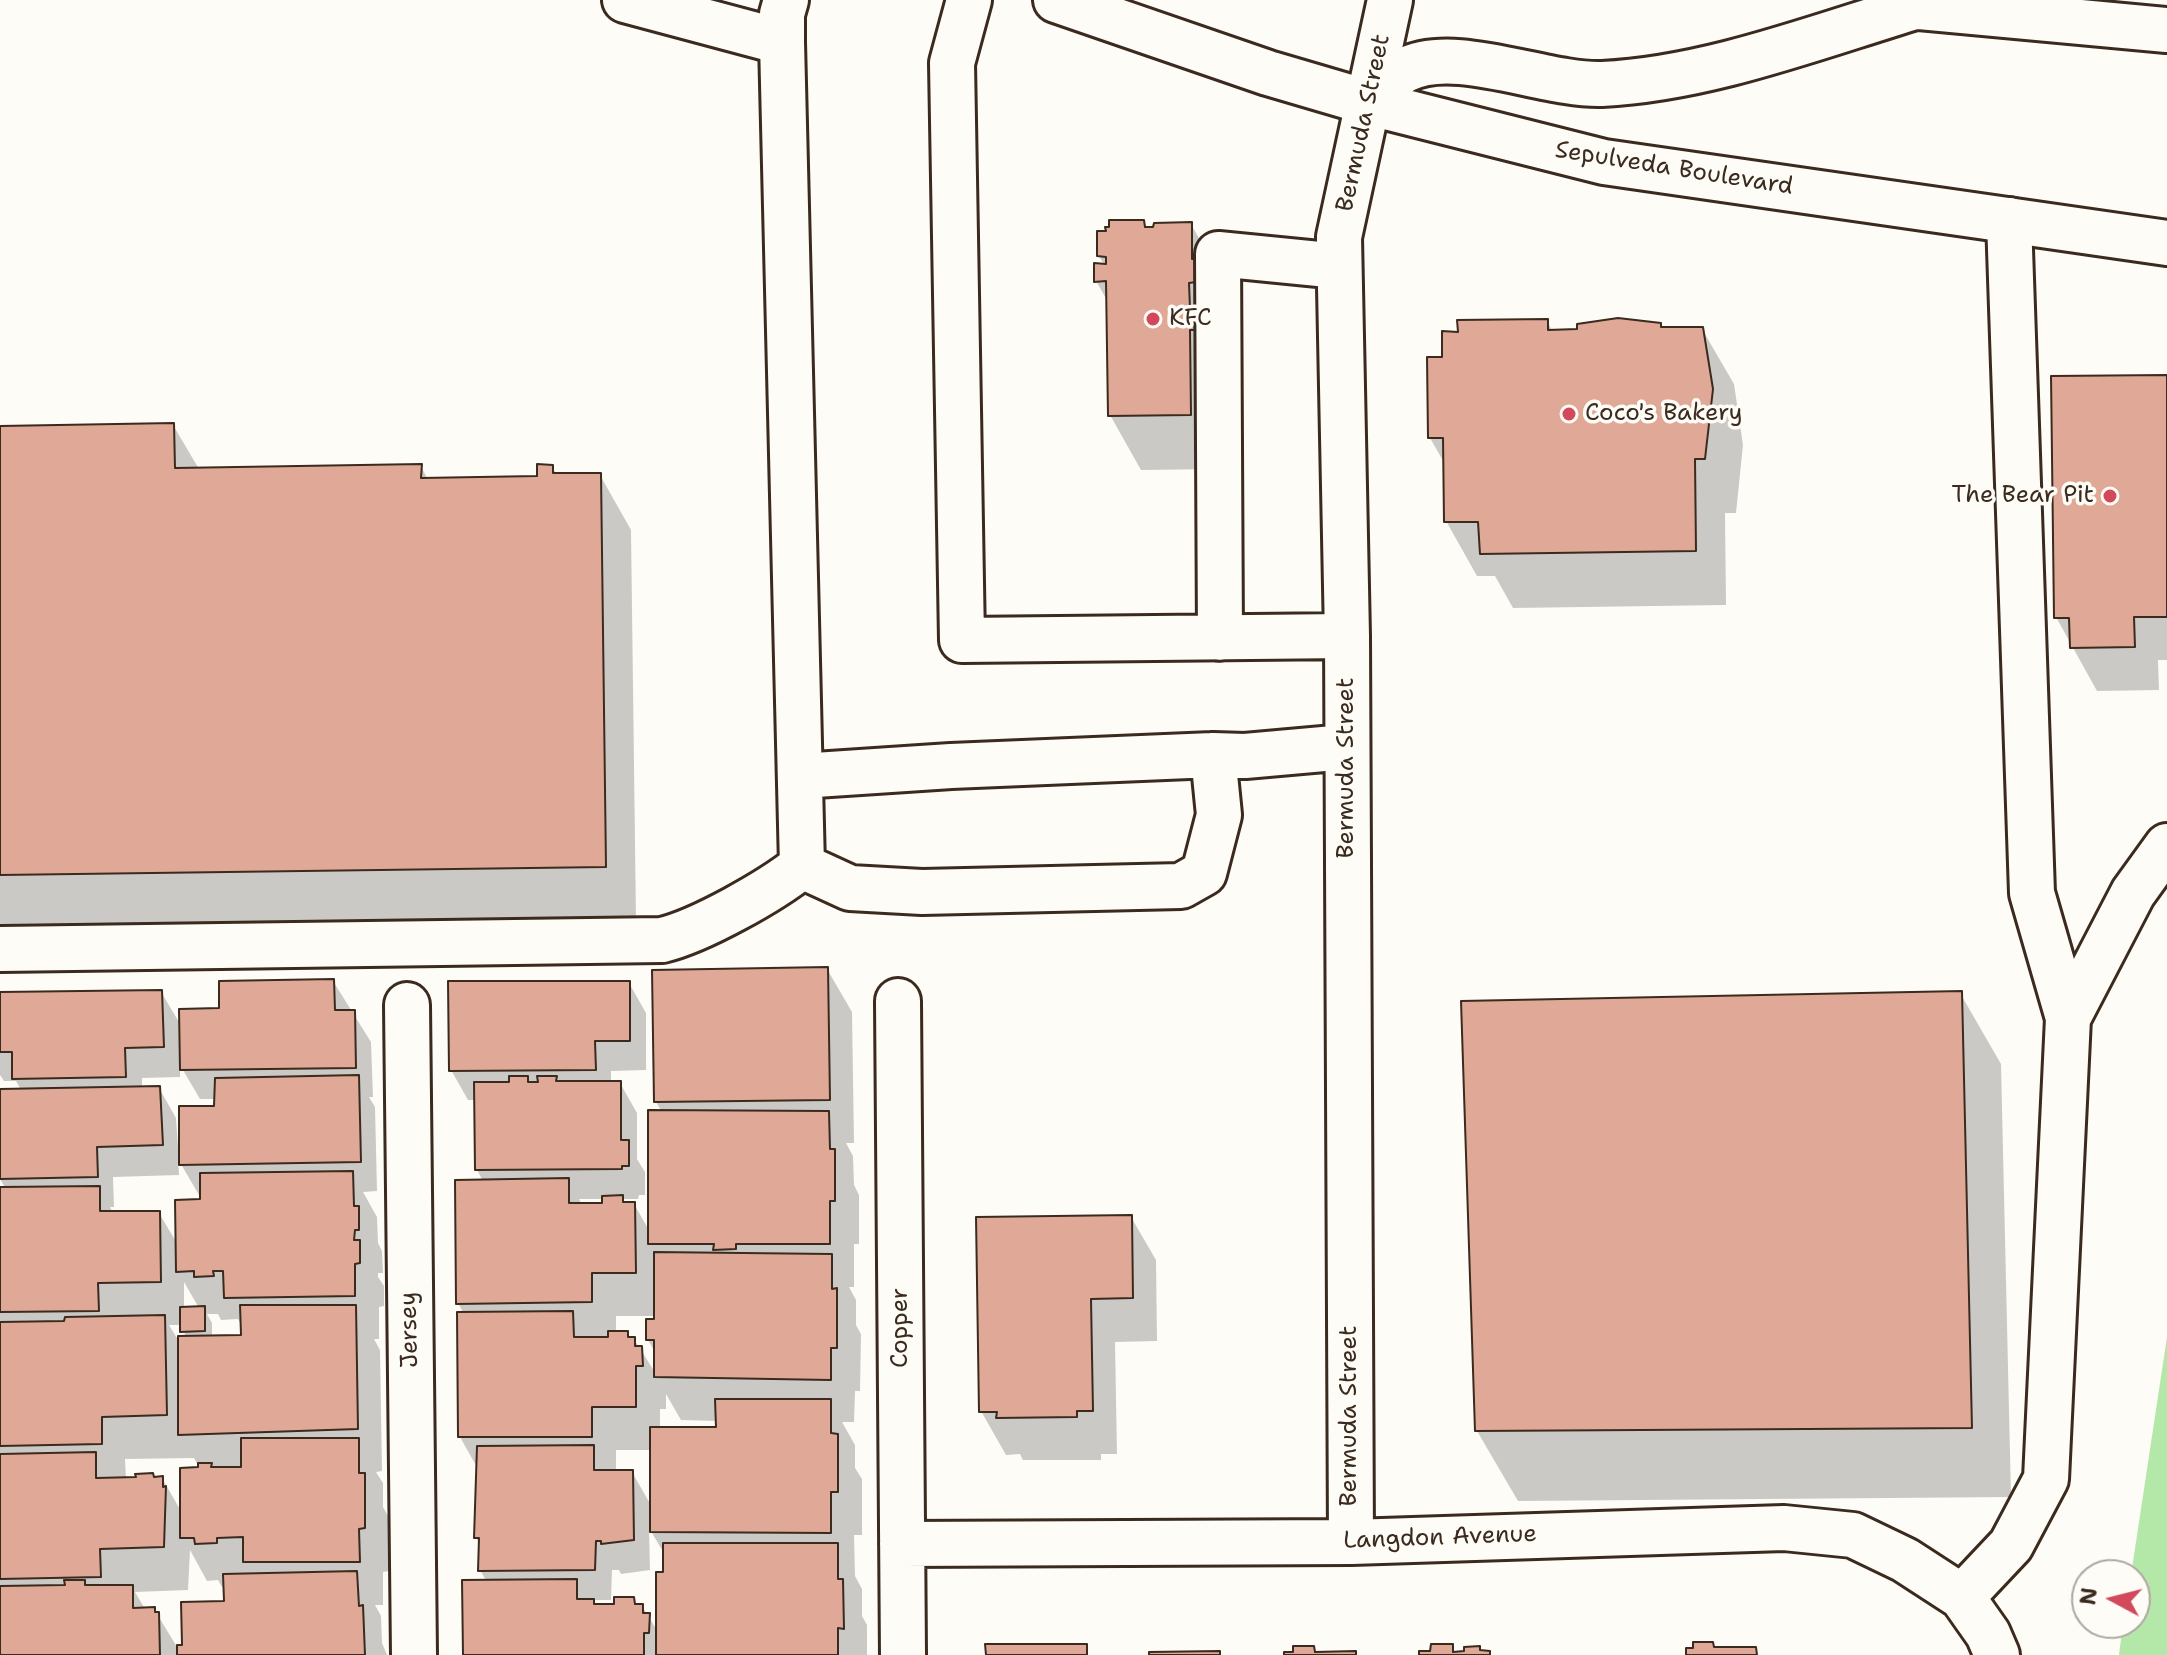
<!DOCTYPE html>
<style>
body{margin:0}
#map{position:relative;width:2167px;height:1655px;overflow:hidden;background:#fdfcf7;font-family:"Shantell Sans",sans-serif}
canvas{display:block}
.north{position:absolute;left:2071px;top:1559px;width:80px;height:80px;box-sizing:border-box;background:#fdfcf7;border:2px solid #afa8a0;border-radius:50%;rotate:277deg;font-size:22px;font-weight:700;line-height:32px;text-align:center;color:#3b2a1e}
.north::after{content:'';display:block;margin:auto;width:28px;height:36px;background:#d1495b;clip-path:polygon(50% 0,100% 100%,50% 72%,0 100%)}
</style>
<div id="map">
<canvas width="2167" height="1655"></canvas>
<div class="north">N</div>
</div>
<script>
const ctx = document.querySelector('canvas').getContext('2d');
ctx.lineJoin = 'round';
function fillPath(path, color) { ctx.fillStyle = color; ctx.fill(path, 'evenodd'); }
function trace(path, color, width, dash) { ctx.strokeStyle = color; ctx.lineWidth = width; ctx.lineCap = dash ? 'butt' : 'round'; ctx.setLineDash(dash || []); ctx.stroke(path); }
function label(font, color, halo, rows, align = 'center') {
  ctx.font = font + ' "Shantell Sans",sans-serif'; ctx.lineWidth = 7; ctx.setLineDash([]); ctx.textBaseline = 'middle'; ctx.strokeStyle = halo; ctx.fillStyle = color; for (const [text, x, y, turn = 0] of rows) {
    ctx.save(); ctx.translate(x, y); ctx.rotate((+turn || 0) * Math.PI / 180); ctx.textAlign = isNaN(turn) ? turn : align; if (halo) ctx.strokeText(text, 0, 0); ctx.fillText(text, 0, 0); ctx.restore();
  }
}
fillPath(new Path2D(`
 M 2167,1337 L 2167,1655 L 2119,1655 L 2123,1623 L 2135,1623 L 2135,1575 L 2131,1575 Z`), '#b4e8a9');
fillPath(new Path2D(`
 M 1143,222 L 1147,229 L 1191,224 L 1222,279 L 1221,469 L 1141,470 L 1110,415 L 1108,302 L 1096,281 L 1105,266 L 1099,256 Z
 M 1547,321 L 1553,332 L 1660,325 L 1663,329 L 1702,329 L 1734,384 L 1743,445 L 1736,513 L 1725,513 L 1726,605 L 1513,608 L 1495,576 L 1477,576 L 1446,521 L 1445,464 L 1430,438 L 1444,359 L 1460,334 Z
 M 2167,377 L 2167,660 L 2158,660 L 2159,690 L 2097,691 L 2056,617 Z
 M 173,425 L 199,469 L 421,466 L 428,480 L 539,478 L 552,467 L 557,475 L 600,475 L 631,530 L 636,921 L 0,929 L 0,428 Z
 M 827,969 L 852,1012 L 854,1143 L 846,1143 L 853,1156 L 854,1185 L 859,1195 L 859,1244 L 854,1244 L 854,1287 L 849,1287 L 856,1300 L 856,1325 L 861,1334 L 860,1391 L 855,1391 L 854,1422 L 842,1422 L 855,1445 L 855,1468 L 862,1479 L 862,1535 L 854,1535 L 855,1576 L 862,1589 L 862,1616 L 867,1625 L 867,1655 L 465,1655 L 487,1582 L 480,1570 L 481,1545 L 476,1538 L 478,1469 L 460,1437 L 464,1314 L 458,1303 L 483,1181 L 477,1170 L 476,1100 L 468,1100 L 451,1070 L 629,983 L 646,1013 L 646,1070 L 611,1071 L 611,1083 L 620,1083 L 637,1113 L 637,1159 L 645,1172 L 645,1195 L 639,1195 L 638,1199 L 623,1199 L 626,1204 L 634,1204 L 650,1232 L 662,1112 L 656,1102 ZM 579,1199 L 604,1199 L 604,1205 L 582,1205 ZM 616,1316 L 656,1316 L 648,1340 L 656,1354 L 656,1374 L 634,1339 L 630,1339 L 627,1333 L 616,1333 ZM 666,1394 L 681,1420 L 718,1421 L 718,1429 L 660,1429 L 660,1409 L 666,1409 ZM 616,1450 L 652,1450 L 652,1507 L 632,1472 L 616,1472 ZM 649,1528 L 665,1555 L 658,1632 L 642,1606 L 637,1606 L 633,1599 L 616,1606 L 596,1606 L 592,1600 L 611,1600 L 612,1570 L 619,1570 L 621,1574 L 650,1570 Z
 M 333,981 L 371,1042 L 373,1097 L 369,1097 L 375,1107 L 377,1191 L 363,1192 L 377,1217 L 378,1243 L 382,1251 L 383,1273 L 378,1273 L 378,1277 L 384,1286 L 384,1306 L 379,1307 L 379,1339 L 374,1339 L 380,1350 L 382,1471 L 376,1472 L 383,1483 L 383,1507 L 389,1518 L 389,1571 L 383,1572 L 383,1605 L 375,1605 L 381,1616 L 382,1643 L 387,1655 L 0,1655 L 0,1189 L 6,1189 L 0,1179 L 0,1091 L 21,1090 L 16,1081 L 4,1081 L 0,1075 L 0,994 L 161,992 L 182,1027 L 221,1010 ZM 180,1065 L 200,1099 L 216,1099 L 216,1108 L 181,1147 L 178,1147 L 176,1118 L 159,1088 L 142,1088 L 142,1078 L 180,1077 ZM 178,1159 L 199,1195 L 202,1195 L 202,1201 L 178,1245 L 159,1213 L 113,1213 L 110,1207 L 114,1207 L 113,1177 L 179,1175 ZM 184,1282 L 199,1308 L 184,1309 ZM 207,1314 L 218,1314 L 221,1320 L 238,1319 L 242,1326 L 243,1336 L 212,1337 L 212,1323 ZM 169,1325 L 182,1325 L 186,1338 L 180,1343 ZM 194,1458 L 200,1469 L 182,1513 L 162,1478 L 126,1479 L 125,1459 ZM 190,1550 L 207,1581 L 218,1580 L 222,1587 L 225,1587 L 226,1603 L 184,1647 L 177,1647 L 157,1614 L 154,1609 L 145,1609 L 135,1592 L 188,1590 Z
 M 1960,993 L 2001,1064 L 2011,1497 L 1518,1501 L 1477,1431 Z
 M 1131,1217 L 1156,1260 L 1157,1341 L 1115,1342 L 1117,1454 L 1101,1454 L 1101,1460 L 1023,1460 L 1020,1454 L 1006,1455 L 981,1411 Z`), '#0003');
const building = new Path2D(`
 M 1109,220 L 1144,220 L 1145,227 L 1153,227 L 1154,223 L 1192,222 L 1192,259 L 1196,259 L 1196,282 L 1189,283 L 1190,308 L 1199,308 L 1199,330 L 1190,330 L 1191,415 L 1108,416 L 1106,281 L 1094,282 L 1094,263 L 1106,264 L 1106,257 L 1097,256 L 1097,231 L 1106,231 L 1105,227 L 1109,227 Z
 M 1618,318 L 1661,323 L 1661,327 L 1703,327 L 1713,389 L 1705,459 L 1695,459 L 1696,551 L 1480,554 L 1478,522 L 1444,522 L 1443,438 L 1428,438 L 1427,357 L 1442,357 L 1442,331 L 1458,332 L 1457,320 L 1548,319 L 1548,330 L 1577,329 L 1577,324 Z
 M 2167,375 L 2167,617 L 2134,617 L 2135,647 L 2070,648 L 2069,618 L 2054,618 L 2051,376 Z
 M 174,423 L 175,468 L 422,464 L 421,478 L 537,476 L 537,464 L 553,465 L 553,473 L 601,473 L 606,867 L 0,875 L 0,426 Z
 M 828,967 L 830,1100 L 654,1102 L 652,970 Z
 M 334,979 L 335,1010 L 355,1010 L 356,1068 L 180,1070 L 179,1009 L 219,1008 L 219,981 Z
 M 448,981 L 630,981 L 630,1041 L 595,1041 L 596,1070 L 449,1071 Z
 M 162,990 L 164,1047 L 125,1048 L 126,1077 L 12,1079 L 12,1052 L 0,1052 L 0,992 Z
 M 1962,991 L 1972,1428 L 1475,1431 L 1461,1001 Z
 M 359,1075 L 361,1162 L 179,1165 L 179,1106 L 214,1106 L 215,1078 Z
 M 509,1076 L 528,1076 L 528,1082 L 538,1082 L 537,1076 L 557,1076 L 556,1081 L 621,1081 L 621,1140 L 629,1140 L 629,1166 L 622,1166 L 622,1169 L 475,1170 L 474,1082 L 509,1082 Z
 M 160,1086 L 163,1145 L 97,1147 L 98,1177 L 0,1179 L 0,1089 Z
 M 648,1110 L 829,1111 L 830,1149 L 835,1149 L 835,1201 L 830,1201 L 830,1244 L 736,1244 L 736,1249 L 713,1250 L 714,1244 L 648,1244 Z
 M 353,1171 L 354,1206 L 359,1206 L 359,1230 L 355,1230 L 354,1240 L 360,1240 L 360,1263 L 355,1264 L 355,1296 L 224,1298 L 223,1271 L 213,1271 L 214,1276 L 194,1277 L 194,1271 L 176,1272 L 175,1200 L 200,1199 L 200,1173 Z
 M 569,1178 L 569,1203 L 602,1203 L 602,1196 L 623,1195 L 623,1202 L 635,1202 L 636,1273 L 592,1273 L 592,1302 L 456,1304 L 455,1180 Z
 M 100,1186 L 100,1211 L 160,1211 L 161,1282 L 98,1283 L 99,1311 L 0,1312 L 0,1187 Z
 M 1132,1215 L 1133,1298 L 1091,1299 L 1093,1411 L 1077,1411 L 1077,1417 L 996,1418 L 997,1412 L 979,1412 L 976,1217 Z
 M 654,1252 L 832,1254 L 832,1289 L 837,1288 L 837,1348 L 831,1348 L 831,1380 L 654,1377 L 654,1340 L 646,1340 L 646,1319 L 654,1319 Z
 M 240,1305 L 356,1305 L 358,1429 L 178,1435 L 178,1336 L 241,1335 Z
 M 205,1306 L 205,1331 L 180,1332 L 180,1307 Z
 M 573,1311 L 574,1337 L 608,1337 L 608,1331 L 628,1331 L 628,1337 L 635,1337 L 635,1346 L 642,1346 L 643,1366 L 636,1366 L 636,1407 L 592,1407 L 592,1437 L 458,1437 L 457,1312 Z
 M 165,1315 L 167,1415 L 102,1417 L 102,1444 L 0,1446 L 0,1322 L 64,1321 L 65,1317 Z
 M 715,1399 L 831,1399 L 831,1433 L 838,1434 L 838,1492 L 831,1492 L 831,1533 L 650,1532 L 650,1427 L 716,1427 Z
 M 241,1438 L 359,1438 L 359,1473 L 365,1473 L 365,1528 L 359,1529 L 360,1562 L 243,1562 L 243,1537 L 217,1538 L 217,1543 L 195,1544 L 194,1538 L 180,1538 L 180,1468 L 198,1467 L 198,1463 L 212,1463 L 211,1467 L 241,1467 Z
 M 594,1445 L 594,1470 L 633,1470 L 634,1540 L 601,1544 L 601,1541 L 596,1541 L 595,1570 L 478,1571 L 479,1538 L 474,1538 L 477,1446 Z
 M 96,1452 L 96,1478 L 136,1477 L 135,1474 L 153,1473 L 154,1477 L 163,1476 L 163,1487 L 166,1486 L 164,1547 L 100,1549 L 101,1577 L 0,1579 L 0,1454 Z
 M 663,1543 L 838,1543 L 838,1579 L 843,1579 L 844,1629 L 838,1628 L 838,1655 L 656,1655 L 656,1572 L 663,1572 Z
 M 357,1571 L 359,1606 L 363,1605 L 365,1655 L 177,1655 L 177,1645 L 182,1645 L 181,1602 L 224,1601 L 223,1574 Z
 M 577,1579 L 577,1599 L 594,1599 L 594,1604 L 614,1604 L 614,1597 L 634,1597 L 635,1604 L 643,1604 L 643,1613 L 650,1613 L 649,1633 L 644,1633 L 644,1655 L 463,1655 L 462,1580 Z
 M 64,1580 L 85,1580 L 85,1585 L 133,1585 L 133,1608 L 155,1607 L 155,1612 L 159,1612 L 160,1655 L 0,1655 L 0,1586 L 65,1585 Z
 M 1693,1642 L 1713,1642 L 1714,1647 L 1756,1647 L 1757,1655 L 1686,1655 L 1686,1648 L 1693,1648 Z
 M 985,1644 L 1087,1644 L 1087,1655 L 986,1655 Z
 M 1431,1644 L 1453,1644 L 1453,1652 L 1464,1651 L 1464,1647 L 1480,1646 L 1480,1650 L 1490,1651 L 1490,1655 L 1419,1655 L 1419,1651 L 1430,1651 Z
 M 1293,1646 L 1314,1646 L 1315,1652 L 1356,1651 L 1356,1655 L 1284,1655 L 1284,1652 L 1293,1652 Z
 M 1220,1651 L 1220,1655 L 1149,1655 L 1149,1652 Z`);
fillPath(building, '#e0a997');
trace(building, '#3b2a1e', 2);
const minor = new Path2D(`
 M 625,0 L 782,42
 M 969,0 L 952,63 L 962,640 L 1347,636
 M 1220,638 L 1218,254 L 1339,266
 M 800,776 L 951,766 L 1213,755 L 1245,756 L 1346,747
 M 802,866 L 850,888 L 922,892 L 1181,886 L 1204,873 L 1219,815 L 1213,755
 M 0,949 L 662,940 C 700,931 771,891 802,866 L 782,42 L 782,14 L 786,0
 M 898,1001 L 903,1655
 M 407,1005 L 414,1655
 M 2068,1018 L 2133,893 L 2167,846
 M 1351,1542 L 1347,636 L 1339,237 L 1390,0
 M 902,1544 L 1351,1542 L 1784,1528 L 1853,1535 L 1905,1560 L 1962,1597 L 1988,1634 L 1997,1655
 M 1962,1597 L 2011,1545 L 2046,1479 L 2068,1018 L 2032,893 L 2009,220`);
const major = new Path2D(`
 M 1056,0 L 1268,73 L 1370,103 L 1604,162 L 2167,243
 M 1887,4 L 2167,30
 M 1370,103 C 1380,91 1390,77 1405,70 C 1455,44 1545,86 1602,84 C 1707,79 1816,37 1915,7`);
trace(minor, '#3b2a1e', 50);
trace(major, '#3b2a1e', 50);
trace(minor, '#fdfcf7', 44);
trace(major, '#fdfcf7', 44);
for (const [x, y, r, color] of [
 [1153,319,8,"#d1495b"],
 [1569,414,8,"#d1495b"],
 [2110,496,8,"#d1495b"]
]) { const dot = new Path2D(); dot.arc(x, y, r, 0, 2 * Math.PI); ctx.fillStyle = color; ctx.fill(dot); trace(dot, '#fdfcf7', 3); }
label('24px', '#3b2a1e', '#fdfcf7', [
 ["Bermuda Street",1364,123,-78],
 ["Sepulveda Boulevard",1674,169,9],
 ["Bermuda Street",1347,768,-90],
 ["Copper",901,1328,-90],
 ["Jersey",410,1330,-91],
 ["Bermuda Street",1350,1416,-90],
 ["Langdon Avenue",1440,1538,-2]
]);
label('24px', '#3b2a1e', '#fdfcf7', [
 ["KFC",1169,319],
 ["Coco's Bakery",1585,414],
 ["The Bear Pit",2094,496,"right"]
], 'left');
</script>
